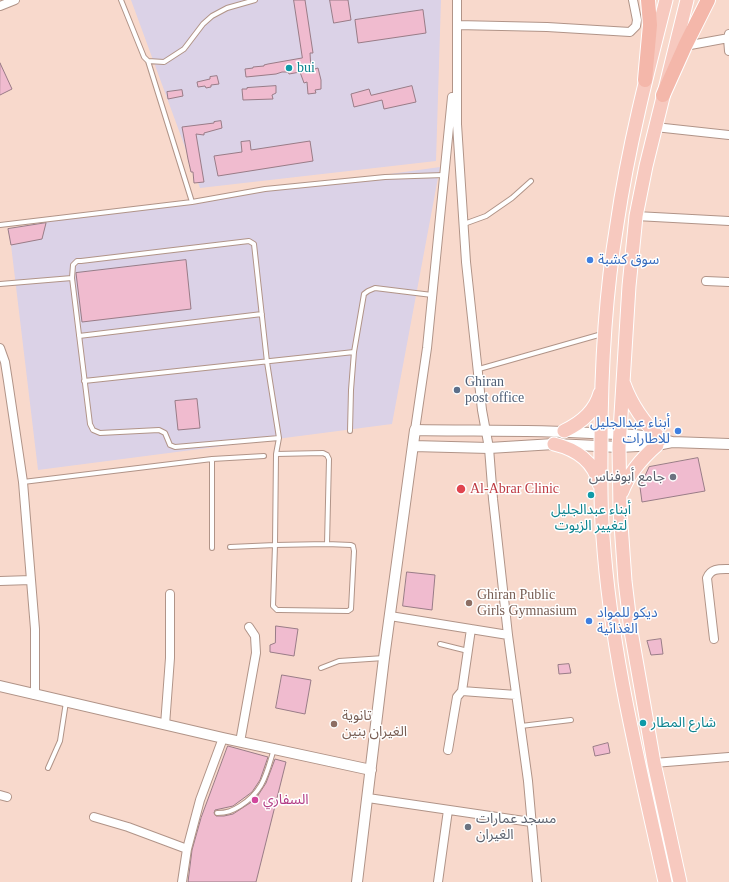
<!DOCTYPE html>
<meta charset="utf-8">
<style>
body{margin:0}
canvas{display:block;background:#f8d9cc}
</style>
<canvas width="729" height="882"></canvas>
<script>
const ctx = document.querySelector('canvas').getContext('2d');
ctx.lineJoin = 'round';
function fillPath(path, color) { ctx.fillStyle = color; ctx.fill(path, 'evenodd'); }
function trace(path, color, width, dash) { ctx.strokeStyle = color; ctx.lineWidth = width; ctx.lineCap = dash ? 'butt' : 'round'; ctx.setLineDash(dash || []); ctx.stroke(path); }
function label(font, color, halo, rows, align = 'center') {
  ctx.font = font + ' "Times New Roman","Noto Sans Arabic",serif'; ctx.lineWidth = 3; ctx.setLineDash([]); ctx.textBaseline = 'middle'; ctx.strokeStyle = halo; ctx.fillStyle = color; for (const [text, x, y, turn = 0] of rows) {
    ctx.save(); ctx.translate(x, y); ctx.rotate((+turn || 0) * Math.PI / 180); ctx.textAlign = isNaN(turn) ? turn : align; if (halo) ctx.strokeText(text, 0, 0); ctx.fillText(text, 0, 0); ctx.restore();
  }
}
fillPath(new Path2D(`
 M 131,0 L 441,0 L 436,161 L 200,188 Z
 M 440,167 L 392,424 L 38,470 L 11,245 L 8,229 L 46,222 Z`), '#dbd2e7');
const building = new Path2D(`
 M 294,0 L 305,0 L 313,53 L 310,53 L 311,70 L 318,68 L 321,80 L 321,89 L 315,90 L 316,93 L 308,94 L 307,82 L 304,83 L 300,72 L 289,74 L 288,72 L 282,72 L 276,74 L 246,77 L 245,69 L 253,68 L 253,67 L 264,66 L 264,65 L 268,64 L 302,58 Z
 M 330,0 L 348,0 L 351,20 L 334,23 Z
 M 423,10 L 426,33 L 358,43 L 355,20 Z
 M 0,63 L 12,89 L 0,95 Z
 M 217,76 L 219,84 L 211,85 L 211,87 L 206,88 L 205,86 L 198,87 L 197,82 L 210,79 L 210,77 Z
 M 276,86 L 276,93 L 272,95 L 273,99 L 243,100 L 242,89 L 247,89 L 247,88 Z
 M 412,86 L 416,102 L 384,109 L 382,100 L 354,107 L 351,94 L 369,89 L 371,95 Z
 M 182,90 L 183,96 L 168,99 L 167,92 Z
 M 221,121 L 222,128 L 204,133 L 204,135 L 196,134 L 204,182 L 194,183 L 193,172 L 191,172 L 188,159 L 182,127 L 214,123 L 214,122 Z
 M 250,141 L 251,150 L 310,141 L 313,161 L 218,176 L 214,156 L 242,152 L 241,142 Z
 M 46,223 L 42,239 L 11,245 L 8,229 Z
 M 186,260 L 191,309 L 82,322 L 76,273 Z
 M 197,399 L 200,428 L 178,430 L 175,401 Z
 M 698,458 L 705,491 L 642,502 L 640,487 L 649,467 Z
 M 407,572 L 435,575 L 432,610 L 403,606 Z
 M 276,626 L 298,629 L 294,656 L 270,652 L 270,645 L 275,643 Z
 M 661,639 L 663,654 L 651,655 L 647,641 Z
 M 569,664 L 571,673 L 559,674 L 558,665 Z
 M 282,675 L 311,680 L 305,714 L 276,708 Z
 M 608,743 L 610,753 L 595,756 L 593,747 Z
 M 228,746 L 268,757 L 260,780 L 252,792 L 233,806 L 215,810 L 214,813 L 216,816 L 224,816 L 233,814 L 250,803 L 257,797 L 266,783 L 275,759 L 286,762 L 256,882 L 188,882 L 192,850 L 201,818 Z`);
fillPath(building, '#f0bbcf');
trace(building, '#997c87', 1);
const service = new Path2D(`
 M 121,0 L 144,57 L 148,61 L 164,62 L 184,49 L 203,24 L 212,16 L 227,8 L 255,0
 M 148,61 L 192,202
 M 464,224 L 486,216 L 512,198 L 531,181
 M 0,225 L 192,202 L 265,189 L 385,177 L 444,175
 M 0,284 L 72,278
 M 79,336 L 262,314
 M 479,369 L 602,334
 M 84,381 L 354,352
 M 350,431 L 351,390 L 354,352 L 364,294 L 368,291 L 375,288 L 432,295
 M 276,454 L 323,453 L 327,455 L 329,459 L 327,544
 M 23,482 L 212,459
 M 230,547 L 275,545 L 327,544 L 351,545 L 353,546 L 354,551 L 351,609 L 348,611 L 280,610 L 277,610 L 273,606 L 275,545 L 276,454 L 279,438 L 267,362 L 254,244 L 249,241 L 81,261 L 77,261 L 73,265 L 72,278 L 90,424 L 93,430 L 100,433 L 159,430 L 165,433 L 170,445 L 175,447 L 279,438
 M 212,548 L 212,459 L 264,456
 M 440,644 L 468,651
 M 321,668 L 339,661 L 384,658
 M 521,726 L 571,720
 M 48,768 L 60,741 L 66,702
 M 217,813 C 227,813 232,811 240,806 C 264,791 266,774 274,749`);
const minor = new Path2D(`
 M 0,6 L 15,0
 M 457,25 L 547,27 L 630,32 L 636,26 L 637,20 L 633,0
 M 729,34 L 728,38 L 729,51
 M 685,46 L 729,38
 M 457,49 L 457,124 L 466,262 L 482,410 L 489,448 L 493,499 L 508,635 L 528,781 L 537,882
 M 457,53 L 457,0
 M 655,127 L 729,135
 M 636,216 L 729,221
 M 706,281 L 729,282
 M 0,348 L 5,362 L 8,381 L 23,482 L 35,629 L 35,695
 M 415,430 L 427,348 L 452,97
 M 0,581 L 31,580
 M 390,616 L 508,635
 M 714,639 L 707,578 C 711,568 720,569 729,569
 M 462,691 L 471,629
 M 165,725 L 170,658 L 170,594
 M 240,742 L 256,653 L 255,636 L 249,627
 M 448,750 L 457,697 L 462,691 L 516,695
 M 654,763 L 729,757
 M 0,795 L 7,797
 M 368,798 L 531,822
 M 94,817 L 128,827 L 187,849
 M 182,882 L 187,849 L 200,800 L 223,738
 M 438,882 L 448,810`);
const tertiary = new Path2D(`
 M 413,446 L 489,448 L 554,444 L 619,447 L 657,445 L 672,442 L 729,444
 M 0,686 L 223,738 L 371,770
 M 357,882 L 384,658 L 415,430 C 473,431 532,430 591,433 C 618,434 646,434 672,442`);
const primary = new Path2D(`
 M 624,384 C 632,406 644,423 661,439
 M 564,431 C 581,423 595,412 600,393
 M 554,444 C 575,449 594,461 599,484
 M 622,492 C 629,473 642,458 657,445
 M 665,882 C 640,768 611,654 603,537 C 600,506 601,475 601,443 C 601,370 605,296 617,224 C 628,148 647,74 666,0
 M 680,882 L 654,763 L 631,631 L 625,581 L 620,510 L 619,447 L 629,286 L 636,216 L 646,166 L 687,0`);
const trunk = new Path2D(`
 M 645,80 L 650,25 L 648,0
 M 663,95 L 685,46 L 708,0`);
trace(service, '#b19488', 6);
trace(minor, '#b19488', 10);
trace(tertiary, '#b19488', 12);
trace(primary, '#fff', 15);
trace(trunk, '#fff', 16);
trace(service, '#fff', 4);
trace(minor, '#fff', 8);
trace(tertiary, '#fff', 10);
trace(primary, '#f7c9bf', 13);
trace(trunk, '#f4b7aa', 14);
for (const [x, y, r, color] of [
 [289,68,4,"#0f9aa8"],
 [590,260,4,"#3f7fe0"],
 [457,390,4,"#5c6f8a"],
 [678,431,4,"#3f7fe0"],
 [673,477,4,"#6b7280"],
 [461,489,5,"#e0444e"],
 [591,495,4,"#0f9aa8"],
 [469,603,4,"#8d6e63"],
 [589,621,4,"#3f7fe0"],
 [643,723,4,"#0f9aa8"],
 [334,724,4,"#8d6e63"],
 [255,800,4,"#d1479c"],
 [468,827,4,"#6b7280"]
]) { const dot = new Path2D(); dot.arc(x, y, r, 0, 2 * Math.PI); ctx.fillStyle = color; ctx.fill(dot); trace(dot, '#fff', 1.5); }
label('14px', '#0d838f', '#fff', [
 ["bui",297,68],
 ["أبناء عبدالجليل",591,510,"center"],
 ["لتغيير الزيوت",591,526,"center"],
 ["شارع المطار",651,723]
], 'left');
label('14px', '#366cbe', '#fff', [
 ["سوق كشبة",598,260],
 ["أبناء عبدالجليل",670,423,"right"],
 ["للاطارات",670,439,"right"],
 ["ديكو للمواد",597,613],
 ["الغذائية",597,629]
], 'left');
label('14px', '#4e5e75', '#fff', [
 ["Ghiran",465,382],
 ["post office",465,398]
], 'left');
label('14px', '#5b616d', '#fff', [
 ["جامع أبوفناس",665,477],
 ["مسجد عمارات",476,819,"left"],
 ["الغيران",476,835,"left"]
], 'right');
label('14px', '#be3a42', '#fff', [
 ["Al-Abrar Clinic",470,489]
], 'left');
label('14px', '#785e54', '#fff', [
 ["Ghiran Public",477,595],
 ["Girls Gymnasium",477,611],
 ["تانوية",342,716],
 ["الغيران بنين",342,732]
], 'left');
label('14px', '#b23c85', '#fff', [
 ["السفاري",263,800]
], 'left');
</script>
